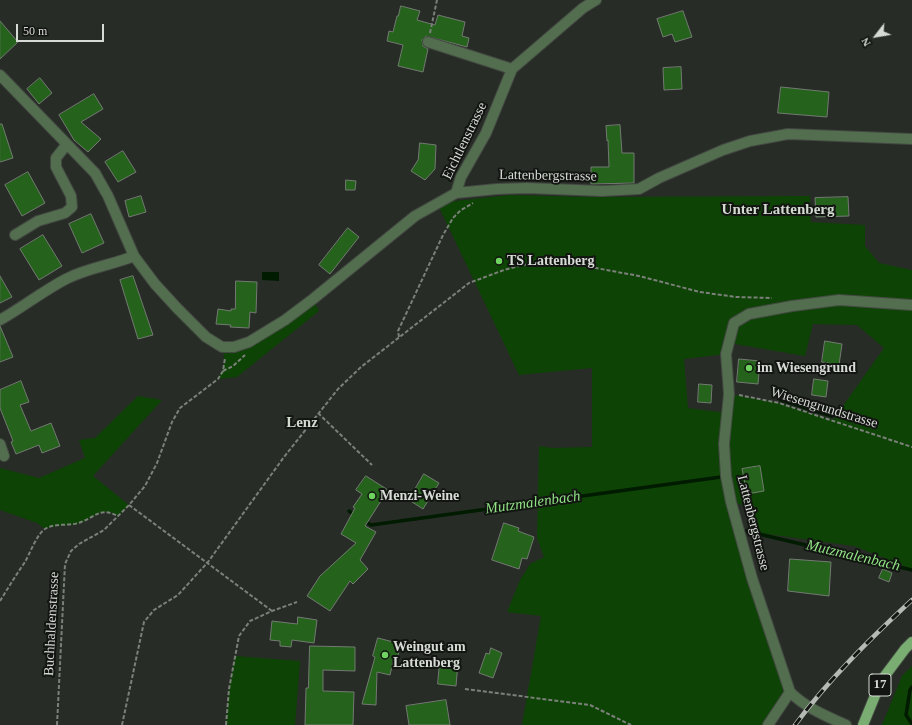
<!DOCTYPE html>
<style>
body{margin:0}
#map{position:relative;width:912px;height:725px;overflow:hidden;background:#272d26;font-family:Georgia,serif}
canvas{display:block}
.north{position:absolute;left:856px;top:16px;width:40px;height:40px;-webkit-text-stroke:3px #121511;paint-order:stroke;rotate:239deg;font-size:11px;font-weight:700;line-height:16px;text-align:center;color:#d7dbd6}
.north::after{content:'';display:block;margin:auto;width:14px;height:18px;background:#d7dbd6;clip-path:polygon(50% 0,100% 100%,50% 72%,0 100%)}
.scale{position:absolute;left:16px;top:24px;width:88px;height:18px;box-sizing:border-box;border:2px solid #d7dbd6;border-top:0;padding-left:5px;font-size:12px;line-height:14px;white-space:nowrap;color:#d7dbd6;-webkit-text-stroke:3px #121511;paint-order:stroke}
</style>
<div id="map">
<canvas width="912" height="725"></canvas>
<div class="north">N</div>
<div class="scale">50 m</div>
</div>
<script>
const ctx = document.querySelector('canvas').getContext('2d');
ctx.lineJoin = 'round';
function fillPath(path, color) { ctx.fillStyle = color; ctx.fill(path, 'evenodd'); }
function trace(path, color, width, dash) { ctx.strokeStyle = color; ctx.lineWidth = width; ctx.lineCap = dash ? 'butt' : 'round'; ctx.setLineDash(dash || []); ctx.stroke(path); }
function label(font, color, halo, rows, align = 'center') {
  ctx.font = font + ' Georgia,serif'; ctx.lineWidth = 4; ctx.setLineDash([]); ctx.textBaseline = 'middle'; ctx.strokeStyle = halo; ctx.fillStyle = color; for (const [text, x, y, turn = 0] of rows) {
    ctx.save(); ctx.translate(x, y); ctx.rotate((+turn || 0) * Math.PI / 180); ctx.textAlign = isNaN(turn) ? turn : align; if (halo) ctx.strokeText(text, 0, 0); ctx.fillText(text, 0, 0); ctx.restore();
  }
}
fillPath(new Path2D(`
 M 510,195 L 592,197 L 810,196 L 811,222 L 865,225 L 865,246 L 879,263 L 912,270 L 912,569 L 854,546 L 752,532 L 749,507 L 732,502 L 790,692 L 768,725 L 522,725 L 541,616 L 507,612 L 520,580 L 530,564 L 544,557 L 537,538 L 539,446 L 552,448 L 592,447 L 592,368 L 519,375 L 437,203 ZM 813,324 L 857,325 L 884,348 L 833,420 L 779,403 L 729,394 L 727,413 L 688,408 L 684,359 L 726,354 L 729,343 L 805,356 Z
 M 313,299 L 319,311 L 237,377 L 218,379 C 224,369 226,359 222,347 L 234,347 Z
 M 138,396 L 162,400 L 93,476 L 129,505 L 118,516 C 115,515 112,512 109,512 C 100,510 90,519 83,522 C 71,527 57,524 45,529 L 37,523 L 0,510 L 0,468 L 39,478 L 85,458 L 79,440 L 95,438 Z
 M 235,656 L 300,661 L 295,725 L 226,725 L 229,689 Z
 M 912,666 L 912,725 L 882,725 L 902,676 Z`), '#0d4304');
fillPath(new Path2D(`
 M 262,272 L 279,272 L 279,281 L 262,280 Z`), '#001b00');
trace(new Path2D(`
 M 781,400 L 832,416
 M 349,511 L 356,516
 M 363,520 L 371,525 L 721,477
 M 746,531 L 912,570
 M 912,687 L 910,690 L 906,715 L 912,724`), '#001b00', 3.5);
const building = new Path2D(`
 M 401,6 L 420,11 L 417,20 L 435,25 L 438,15 L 465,22 L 462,36 L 469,38 L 467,47 L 426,36 L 422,40 L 423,46 L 428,49 L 423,72 L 398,66 L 403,45 L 387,41 L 389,31 L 393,32 L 397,16 L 398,16 Z
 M 683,11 L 692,37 L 675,42 L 672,34 L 663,37 L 657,19 Z
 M 0,21 L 18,42 L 0,59 Z
 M 681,67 L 682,89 L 664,90 L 663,68 Z
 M 40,78 L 52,93 L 39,104 L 27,89 Z
 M 781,87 L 829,92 L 827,117 L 778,113 Z
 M 94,94 L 103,109 L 81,122 L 101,139 L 88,152 L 74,140 L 59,115 Z
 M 0,124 L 2,124 L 13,158 L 0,162 Z
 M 620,125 L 622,153 L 634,153 L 634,183 L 591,184 L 591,167 L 609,167 L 608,140 L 607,141 L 606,126 Z
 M 420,143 L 436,145 L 435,169 L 425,180 L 411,171 L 418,160 Z
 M 123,151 L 136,172 L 118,182 L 105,162 Z
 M 28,172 L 45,203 L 22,216 L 5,185 Z
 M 346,180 L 356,181 L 355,190 L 346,190 Z
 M 141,196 L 146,212 L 129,217 L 125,201 Z
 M 848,197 L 849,216 L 816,217 L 815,198 Z
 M 91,214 L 104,243 L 82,253 L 69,224 Z
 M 348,228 L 359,237 L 330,274 L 319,265 Z
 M 43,235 L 62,266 L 39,280 L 20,249 Z
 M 0,276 L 12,297 L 0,303 Z
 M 133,276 L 153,335 L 138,339 L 120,280 Z
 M 236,281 L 257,282 L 256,313 L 250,312 L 249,328 L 230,327 L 231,325 L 216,324 L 218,309 L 231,311 L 231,309 L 235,309 Z
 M 0,326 L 13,357 L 0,362 Z
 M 825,341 L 842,344 L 839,365 L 822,362 Z
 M 739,359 L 760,361 L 758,384 L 737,382 Z
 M 814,379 L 828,381 L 826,397 L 812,395 Z
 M 21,381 L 29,402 L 20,405 L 31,431 L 51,423 L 60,446 L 42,453 L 39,445 L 16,454 L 11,442 L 13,441 L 0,408 L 0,390 Z
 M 699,384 L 712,385 L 711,403 L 698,402 Z
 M 760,466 L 764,491 L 747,494 L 742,469 Z
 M 424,474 L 439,483 L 423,509 L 409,500 Z
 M 366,476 L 388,490 L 365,526 L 376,532 L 360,560 L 368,569 L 353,584 L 350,581 L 330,611 L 307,596 L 320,576 L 356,543 L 341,534 L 355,508 L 353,507 L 362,494 L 356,490 Z
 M 504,523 L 519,528 L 518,531 L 534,537 L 527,559 L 522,558 L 519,569 L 492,560 Z
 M 790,559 L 831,562 L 829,596 L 788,591 Z
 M 883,569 L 892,573 L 889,582 L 879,578 Z
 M 298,617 L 317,620 L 314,643 L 292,640 L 291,647 L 280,646 L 280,641 L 270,640 L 272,621 L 297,624 Z
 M 378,638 L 401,644 L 396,663 L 393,662 L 390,675 L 377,672 L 376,705 L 362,704 L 375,657 L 373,656 Z
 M 310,646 L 355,647 L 355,671 L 323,670 L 323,691 L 354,692 L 353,725 L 305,725 L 306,688 L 308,688 Z
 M 491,648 L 502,653 L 493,678 L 479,673 L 486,653 L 489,654 Z
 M 440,661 L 458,663 L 456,686 L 438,684 Z
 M 446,700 L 450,725 L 409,725 L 406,706 Z`);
fillPath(building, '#25621c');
trace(building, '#737a72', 1);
const minor = new Path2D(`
 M 428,42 L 512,69
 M 0,75 L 95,173 L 108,196 L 134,256 L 155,284 L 177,308 L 206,337 L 222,347 L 234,347 L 249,342 L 285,320 L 313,299 L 415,216 L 456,193 L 497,189 L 527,188 L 602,191 L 639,189 L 659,178 L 723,150 L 750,141 L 788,134 L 912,139
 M 456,193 L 461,177 L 486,133 L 512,69 L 583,8 L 596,0
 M 15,235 L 38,221 L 65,213 L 72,207 L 71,196 L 56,167 L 56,158 L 67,144
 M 0,320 C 23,307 43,291 66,279 C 87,268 112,265 134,256
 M 0,444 L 4,456
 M 768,725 L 790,692
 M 846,725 C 826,716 806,708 790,692 L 752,578 L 731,502 L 726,476 L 724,444 L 729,394 L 726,354 L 734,323 L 749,314 L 792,306 L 839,300 L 912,305`);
const major = new Path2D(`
 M 863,725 L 881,681 L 905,649 L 912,642`);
trace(minor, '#434942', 12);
trace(major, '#434942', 12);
trace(new Path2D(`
 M 430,33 L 437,0
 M 399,337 L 398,331 L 443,235 L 453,218 L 461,210 L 473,203
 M 223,371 L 233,366 L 245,355
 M 739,395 L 779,403 L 912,447
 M 318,413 L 372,465
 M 129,505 L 272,611
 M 0,601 C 8,588 16,575 25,562 C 30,553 37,534 45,529 C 56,522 70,527 81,522 C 97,516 100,507 118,516
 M 465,689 L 590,705 L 631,725
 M 57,725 L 65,564 L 71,551 L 79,544 L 104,530 L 129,505 L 145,486 L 157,463 L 172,422 L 180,408 L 218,379 L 223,371 L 225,358
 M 122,725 L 144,622 L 154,610 L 178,595 L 208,562 L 284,457 L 338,389 L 361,367 L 469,283 L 504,270 L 523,265 L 543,263 L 585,266 L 639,276 L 700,292 L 736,297 L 772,298
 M 226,725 L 229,689 L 239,636 L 250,621 L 272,611 L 297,602`), '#7b807a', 2, [4, 2]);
trace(minor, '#536d4f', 10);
trace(major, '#79ad71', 10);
const rail = new Path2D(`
 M 795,725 C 829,679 870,639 912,600`);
trace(rail, '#b6bab5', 4.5);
trace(rail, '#121511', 3, [9]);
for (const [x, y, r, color] of [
 [499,261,4,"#6fd360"],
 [749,368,4,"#6fd360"],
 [372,496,4,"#6fd360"],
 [385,655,4,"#6fd360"]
]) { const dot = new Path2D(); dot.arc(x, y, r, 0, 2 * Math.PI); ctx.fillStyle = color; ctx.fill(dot); trace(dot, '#121511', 1.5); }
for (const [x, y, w] of [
 [880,685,22]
]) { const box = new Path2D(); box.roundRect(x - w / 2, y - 11, w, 22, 3); ctx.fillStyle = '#121511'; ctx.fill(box); trace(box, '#d7dbd6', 1); }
label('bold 13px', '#d7dbd6', null, [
 ["17",880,685]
]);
label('14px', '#d7dbd6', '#121511', [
 ["Eichtlenstrasse",465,141,-64],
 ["Lattenbergstrasse",548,176,1],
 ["Wiesengrundstrasse",824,408,17],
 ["Lattenbergstrasse",753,523,76],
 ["Buchhaldenstrasse",52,624,-87]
]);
label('bold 14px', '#d7dbd6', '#121511', [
 ["TS Lattenberg",507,261],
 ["im Wiesengrund",757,368],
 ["Menzi-Weine",380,496],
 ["Weingut am",393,647],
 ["Lattenberg",393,663]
], 'left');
label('bold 15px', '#d3dbd1', '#121511', [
 ["Unter Lattenberg",778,210],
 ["Lenz",302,423]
]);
label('italic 15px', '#90e384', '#121511', [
 ["Mutzmalenbach",533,503,-8],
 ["Mutzmalenbach",853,556,13]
]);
</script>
